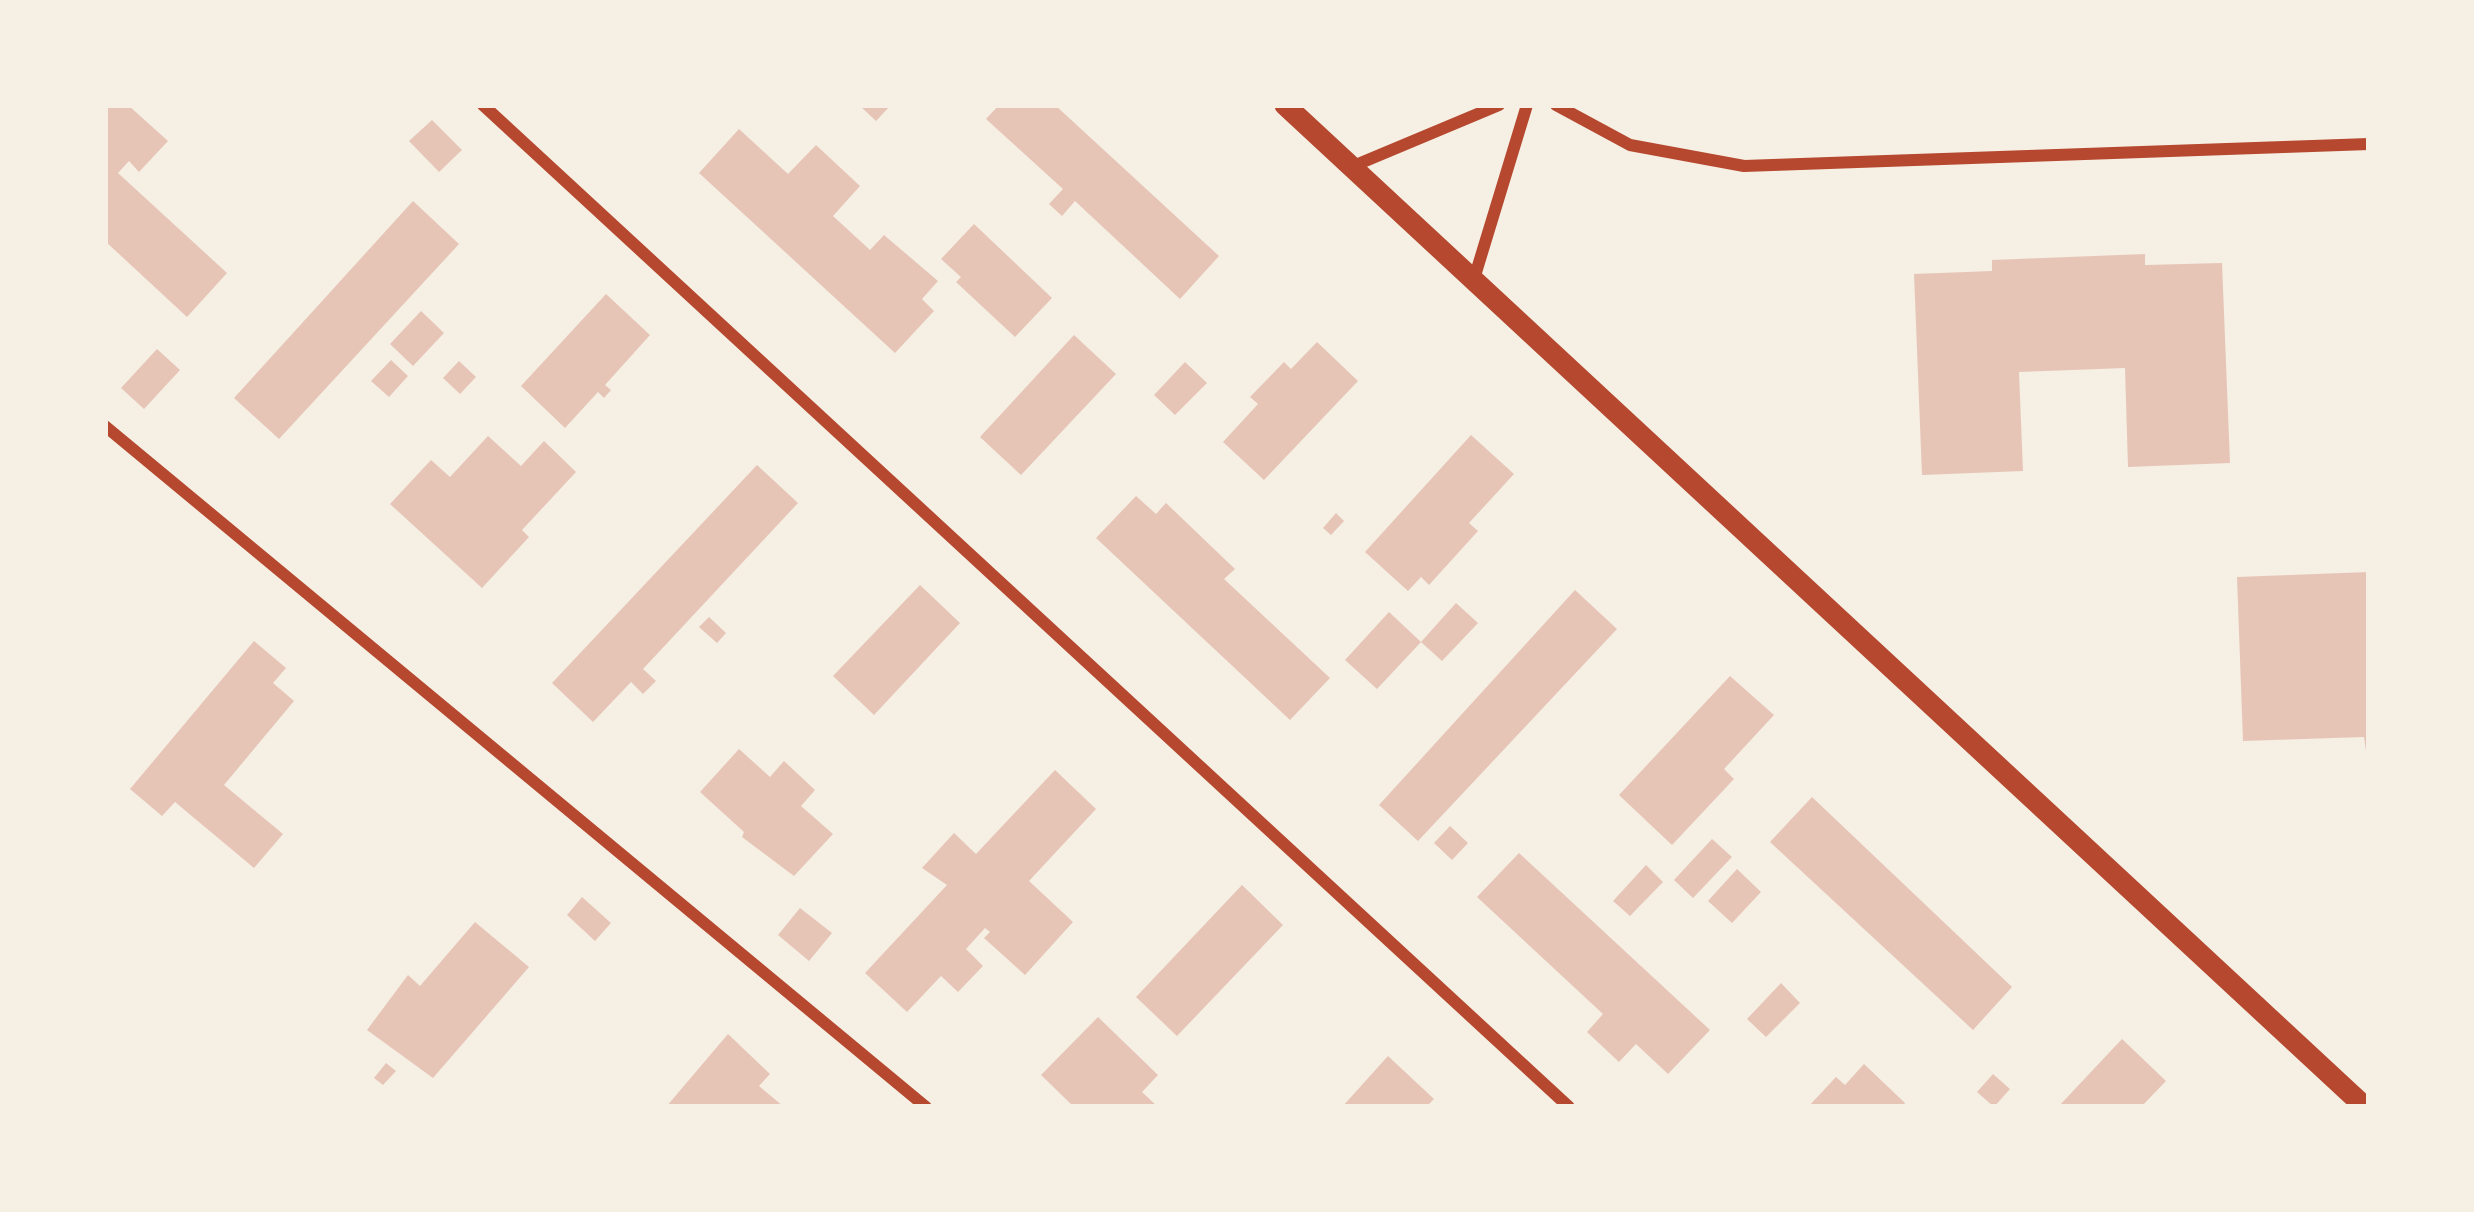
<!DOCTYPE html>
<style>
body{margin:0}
#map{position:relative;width:2474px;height:1212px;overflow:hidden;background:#f6efe4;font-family:"Space Grotesk",sans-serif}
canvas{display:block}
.frame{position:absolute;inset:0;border:108px solid #f6efe4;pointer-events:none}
</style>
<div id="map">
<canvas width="2474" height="1212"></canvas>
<div class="frame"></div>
</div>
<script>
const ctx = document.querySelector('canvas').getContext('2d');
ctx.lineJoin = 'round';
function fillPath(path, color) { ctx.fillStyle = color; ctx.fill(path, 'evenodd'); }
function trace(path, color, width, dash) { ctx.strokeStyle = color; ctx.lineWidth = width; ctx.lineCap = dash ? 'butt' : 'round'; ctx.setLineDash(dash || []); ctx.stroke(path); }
fillPath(new Path2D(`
 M 105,105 L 128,105 L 168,141 L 139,172 L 129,161 L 118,173 L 227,273 L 187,317 L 105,241 Z
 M 859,105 L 891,105 L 876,121 Z
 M 999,105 L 1055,105 L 1219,256 L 1180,299 L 1075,201 L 1062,216 L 1049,204 L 1063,189 L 986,119 Z
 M 432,120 L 462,150 L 439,172 L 409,141 Z
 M 739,129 L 788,174 L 816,145 L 860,186 L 833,216 L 870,250 L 884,235 L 938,281 L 922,299 L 934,311 L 895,353 L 699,173 Z
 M 413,201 L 459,244 L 279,439 L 234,398 Z
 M 974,224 L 1052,298 L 1015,337 L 956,282 L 961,277 L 941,259 Z
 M 2145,254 L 2145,265 L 2222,263 L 2230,463 L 2128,467 L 2125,368 L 2019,372 L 2023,471 L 1922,475 L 1914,274 L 1992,271 L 1992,260 Z
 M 606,294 L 650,335 L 605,385 L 611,390 L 604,398 L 598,392 L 565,428 L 521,386 Z
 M 421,311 L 444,333 L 413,366 L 390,344 Z
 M 1074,335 L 1116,374 L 1021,475 L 980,437 Z
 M 1317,342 L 1358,381 L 1264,480 L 1223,442 L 1258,404 L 1250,397 L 1284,362 L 1291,369 Z
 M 157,349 L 180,370 L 144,409 L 121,388 Z
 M 391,360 L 408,376 L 389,397 L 371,381 Z
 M 459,361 L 476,377 L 460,394 L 443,378 Z
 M 1185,362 L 1207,383 L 1175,415 L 1154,395 Z
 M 1471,435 L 1514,474 L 1469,523 L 1478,531 L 1429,585 L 1421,577 L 1408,591 L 1365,552 Z
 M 488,436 L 521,466 L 544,441 L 576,472 L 522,530 L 529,537 L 482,588 L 390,504 L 431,460 L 450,477 Z
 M 757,465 L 798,503 L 643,669 L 656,681 L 643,694 L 631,682 L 593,722 L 552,683 Z
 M 1136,496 L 1156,514 L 1166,503 L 1235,569 L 1224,579 L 1330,678 L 1290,720 L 1096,538 Z
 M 1336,513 L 1344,521 L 1331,535 L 1323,528 Z
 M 2369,572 L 2369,773 L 2364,737 L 2243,741 L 2237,577 Z
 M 920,585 L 960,623 L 874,715 L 833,676 Z
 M 1575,590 L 1617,629 L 1418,841 L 1379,805 Z
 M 1456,603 L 1478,623 L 1442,661 L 1421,642 Z
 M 1389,612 L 1421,642 L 1377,689 L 1345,660 Z
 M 709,617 L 726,633 L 717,643 L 699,627 Z
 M 254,641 L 286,668 L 273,683 L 294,701 L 224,785 L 283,834 L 254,868 L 175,802 L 162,816 L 130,789 Z
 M 1730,676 L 1774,715 L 1724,769 L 1734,779 L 1672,845 L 1619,795 Z
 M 739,749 L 770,777 L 784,761 L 815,790 L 801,806 L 833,834 L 794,876 L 742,837 L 744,832 L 700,792 Z
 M 1055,770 L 1096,809 L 1029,881 L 1073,922 L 1025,975 L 984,938 L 990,932 L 985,928 L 966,949 L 983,966 L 958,992 L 941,976 L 907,1012 L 865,973 L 947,885 L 922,868 L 954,833 L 976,854 Z
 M 1812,797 L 2012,987 L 1973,1030 L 1770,842 Z
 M 1450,826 L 1468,843 L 1452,860 L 1434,843 Z
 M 1712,839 L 1732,857 L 1693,898 L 1674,880 Z
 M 1519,853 L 1710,1030 L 1668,1074 L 1636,1044 L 1619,1062 L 1587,1032 L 1603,1014 L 1477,897 Z
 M 1646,865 L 1663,882 L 1630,916 L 1613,901 Z
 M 1737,869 L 1761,892 L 1732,923 L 1708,901 Z
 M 1242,885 L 1283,925 L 1177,1036 L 1136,997 Z
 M 582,897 L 611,923 L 595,941 L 567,915 Z
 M 800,908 L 832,933 L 809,961 L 778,935 Z
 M 475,922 L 529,967 L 433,1078 L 367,1030 L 408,975 L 420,986 Z
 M 1781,983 L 1800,1003 L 1766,1037 L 1747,1019 Z
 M 1098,1017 L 1158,1075 L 1142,1092 L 1158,1107 L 1074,1107 L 1041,1075 Z
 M 728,1034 L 770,1074 L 759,1086 L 784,1107 L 666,1107 Z
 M 2122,1039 L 2166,1081 L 2141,1107 L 2058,1107 Z
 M 1388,1056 L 1434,1099 L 1426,1107 L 1342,1107 Z
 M 386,1063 L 396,1071 L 383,1085 L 374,1078 Z
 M 1864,1064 L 1905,1103 L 1902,1107 L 1808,1107 L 1836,1077 L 1845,1085 Z
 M 1993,1074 L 2010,1089 L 1994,1107 L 1977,1092 Z`), '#e6c5b7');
trace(new Path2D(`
 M 483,105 L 1569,1107
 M 1556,105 L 1630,145 L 1744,166 L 2369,144
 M 1351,167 L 1499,105
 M 1474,279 L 1527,105
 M 105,426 L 926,1107`), '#b5482f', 12);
trace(new Path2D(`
 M 1285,105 L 2365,1107`), '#b5482f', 21);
</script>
